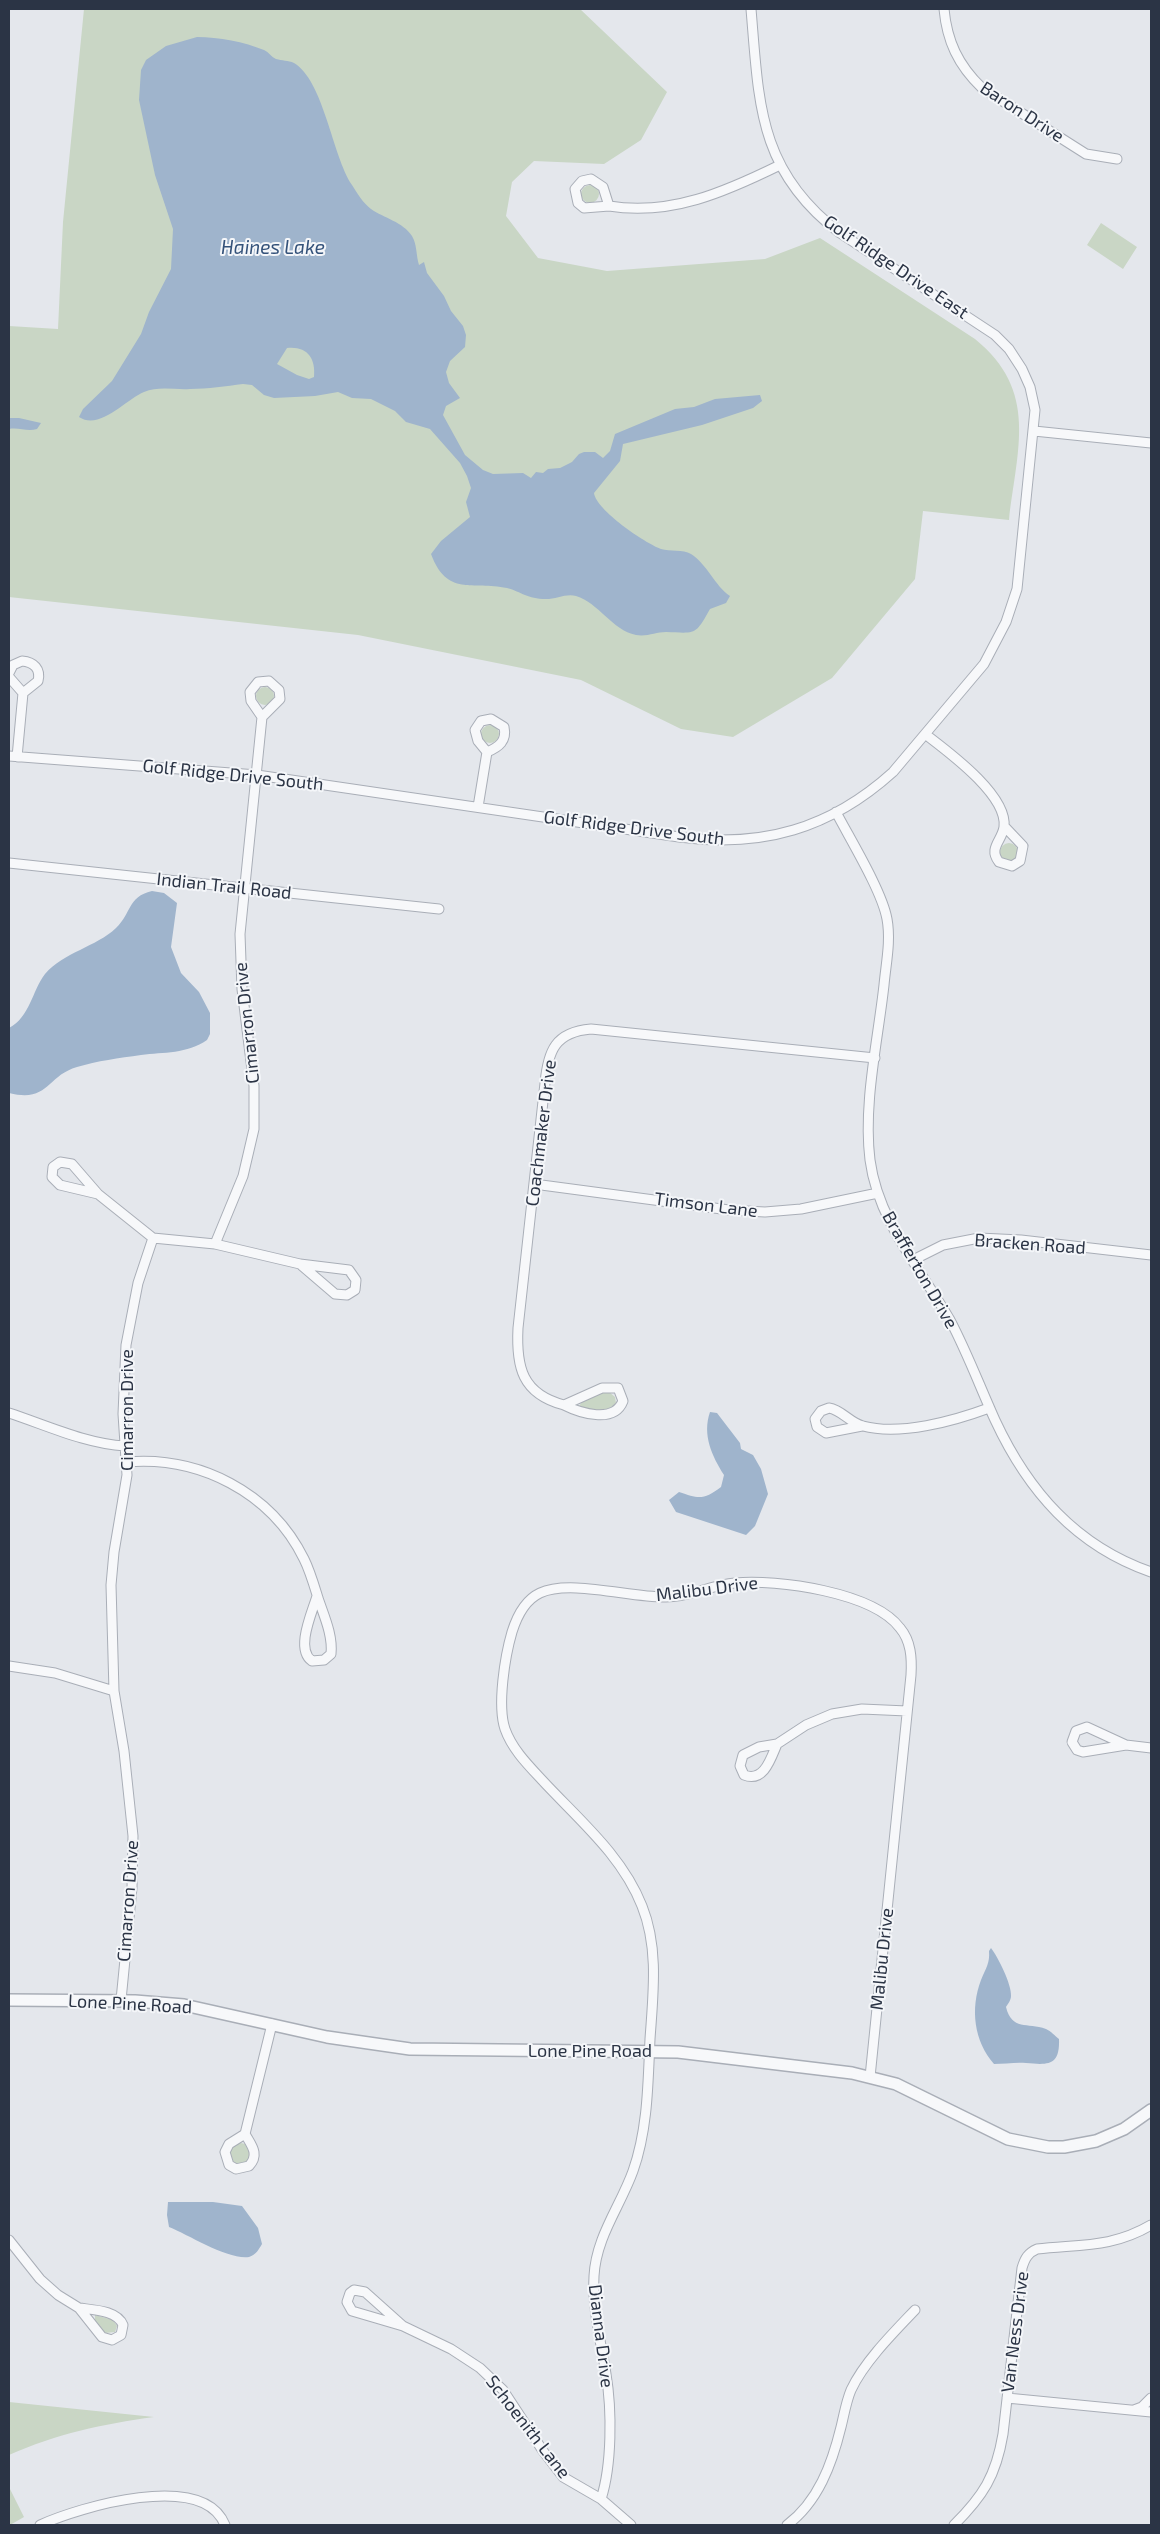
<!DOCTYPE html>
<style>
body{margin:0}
#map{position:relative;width:1160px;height:2534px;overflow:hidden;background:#e4e7ec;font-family:"Exo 2",sans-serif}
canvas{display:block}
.frame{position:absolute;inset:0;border:10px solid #2b3445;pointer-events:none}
</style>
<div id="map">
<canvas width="1160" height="2534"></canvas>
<div class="frame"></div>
</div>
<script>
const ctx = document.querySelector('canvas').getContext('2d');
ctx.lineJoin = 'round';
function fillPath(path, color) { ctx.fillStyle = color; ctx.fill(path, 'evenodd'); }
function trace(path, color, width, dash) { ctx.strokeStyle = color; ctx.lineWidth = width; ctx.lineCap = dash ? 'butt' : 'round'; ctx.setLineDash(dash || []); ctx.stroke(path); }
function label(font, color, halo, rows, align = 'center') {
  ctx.font = font + ' "Exo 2",sans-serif'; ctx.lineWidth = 4; ctx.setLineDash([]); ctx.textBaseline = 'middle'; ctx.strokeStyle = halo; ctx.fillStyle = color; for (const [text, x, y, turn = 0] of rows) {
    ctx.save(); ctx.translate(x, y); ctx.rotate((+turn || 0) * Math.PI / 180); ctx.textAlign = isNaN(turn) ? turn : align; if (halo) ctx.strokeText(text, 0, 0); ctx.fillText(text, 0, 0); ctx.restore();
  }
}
fillPath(new Path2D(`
 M 84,9 L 580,9 L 667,92 L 641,140 L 604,164 L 534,161 L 512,182 L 506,216 L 538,258 L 607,271 L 765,259 L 820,238 L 975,339 C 1039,391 1017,449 1009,520 L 923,511 L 915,579 L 832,678 L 733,737 L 681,729 L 581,680 L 358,635 L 9,597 L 9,326 L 58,329 L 63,222 Z
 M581 194a9 9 0 1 1 18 0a9 9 0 1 1-18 0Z
 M 1101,223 L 1137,247 L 1123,269 L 1087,245 Z
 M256 696a9 9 0 1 1 18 0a9 9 0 1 1-18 0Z
 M481 734a9 9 0 1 1 18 0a9 9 0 1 1-18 0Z
 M1000 852a9 9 0 1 1 18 0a9 9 0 1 1-18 0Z
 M 604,1392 L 609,1392 L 615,1397 L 616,1403 C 607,1414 591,1410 579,1406 L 582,1402 Z
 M229 2154a11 11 0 1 1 22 0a11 11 0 1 1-22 0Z
 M 95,2315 L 113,2320 L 117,2326 L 115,2332 L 105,2333 L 95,2322 Z
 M 9,2402 L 154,2417 C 103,2424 56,2434 9,2455 Z
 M 9,2487 L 24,2517 L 10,2525 L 9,2525 Z`), '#c9d6c5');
fillPath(new Path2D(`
 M 197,37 C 219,37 244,42 264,50 C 269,52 271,57 276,59 C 282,61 288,60 294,63 C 324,81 332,155 352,185 C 357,193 363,203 371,209 C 384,218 403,222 412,236 C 417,244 416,255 419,265 L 424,262 L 427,273 L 444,296 L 451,311 L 463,326 L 466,335 L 465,347 L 450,361 L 446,372 L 449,383 L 460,398 L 446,406 L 443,415 L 465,455 L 483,470 L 493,474 L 523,473 L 531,478 L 536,472 L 543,473 L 548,469 L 560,468 L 572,462 L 579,454 L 584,452 L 595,452 L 603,458 L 610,451 L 615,434 L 675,409 L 694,407 L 715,399 L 760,395 L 762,401 L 753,408 L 702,425 L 623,444 L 620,461 L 594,493 C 596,510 645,543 661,549 C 670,552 683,549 691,554 C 707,564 715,586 730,596 L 726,603 L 710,609 C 695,636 696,633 666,632 C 656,632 647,637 636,635 C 612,630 599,603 576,596 C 567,593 556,599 546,599 C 527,599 522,592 507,588 C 472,581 447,597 431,554 L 441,541 L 470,517 L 466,502 L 471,488 L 467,476 L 460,463 L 430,429 L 406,422 L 395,411 L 371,399 L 352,398 L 338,392 L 315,396 L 274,398 L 264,395 L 252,385 L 243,384 C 226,386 208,389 190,389 C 175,390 158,386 144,392 C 126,399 100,431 79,417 L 83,409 L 112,381 L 141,334 L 149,312 L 171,269 L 173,229 L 155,175 L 139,100 L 141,70 L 146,60 L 166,46 ZM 287,348 C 307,346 316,358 314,377 L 309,379 L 297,375 L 277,364 Z
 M 9,418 L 19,418 L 41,423 L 37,429 C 27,432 19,427 9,429 Z
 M 152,891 L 164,893 L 177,903 L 171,947 L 181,973 L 199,992 L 210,1013 L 210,1034 L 207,1040 C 187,1054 164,1052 141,1055 C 119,1058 97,1061 77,1067 C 46,1076 49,1103 9,1093 L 9,1028 C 30,1017 32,991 45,974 C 64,952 96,947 116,928 C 132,913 127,897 152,891 Z
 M 710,1412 L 717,1413 L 740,1443 L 741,1449 L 753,1455 L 761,1469 L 768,1494 L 755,1526 L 746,1535 L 676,1512 L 669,1500 L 679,1492 C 699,1499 704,1500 721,1487 L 724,1475 C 712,1456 702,1435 710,1412 Z
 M 991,1948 C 998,1957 1012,1985 1011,1996 C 1011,2000 1008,2004 1006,2007 C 1012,2031 1027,2022 1046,2029 C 1051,2031 1055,2036 1059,2039 C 1060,2066 1048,2065 1026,2063 C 1016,2062 1004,2064 994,2064 C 974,2041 970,2009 981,1980 C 986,1968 990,1963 989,1951 Z
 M 168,2202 L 213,2202 L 242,2206 L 258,2228 L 262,2244 C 259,2249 256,2255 249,2257 C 228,2260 189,2235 169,2227 L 167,2215 Z`), '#9fb4cc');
const minor = new Path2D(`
 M 944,9 C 947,41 958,65 982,88 L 1086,154 L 1117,159
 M 609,206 L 584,208 L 578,203 L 575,189 L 582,181 L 591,179 L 603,187 L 609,206 C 671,216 725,192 780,165
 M 1034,431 L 1151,443
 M 9,673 L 13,665 L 22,661 C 34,662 41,669 38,681 L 23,693
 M 9,677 L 23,693
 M 925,734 C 947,751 1008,795 1004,827 C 1002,841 988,848 999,862 L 1012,866 L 1020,861 L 1023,846 L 1004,826
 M 9,756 L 257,775 L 679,837 C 762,848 830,829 893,772 L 984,664 L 1006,622 L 1017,589 L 1035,410 L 1030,387 L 1022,369 L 1009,349 L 995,335 L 840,233 C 758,171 759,103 751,9
 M 17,757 L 23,693
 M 478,807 L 487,752 C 499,747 507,741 504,727 L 491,719 L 481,721 L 475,730 L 478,741 L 487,752
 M 836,812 C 850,839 882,891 887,919 C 891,941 886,963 884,985 C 878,1040 863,1104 870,1160 C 878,1221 920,1268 950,1320 C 967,1352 980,1387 995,1420 C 1028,1491 1076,1546 1151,1572
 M 9,863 L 439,909
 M 534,1184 L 729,1210 L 765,1212 L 801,1209 L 878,1193
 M 98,1194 L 60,1185 L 52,1177 L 53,1167 L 60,1162 L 72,1164 L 98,1194 L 153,1238
 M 153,1238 L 215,1244 L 300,1264 L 335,1294 L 347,1295 L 355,1290 L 356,1280 L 349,1270 L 300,1264
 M 215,1244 L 243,1176 L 254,1129 L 254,1086 L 242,989 L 240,934 L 262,717 L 280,699 L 279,690 L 269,681 L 258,682 L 250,692 L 251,701 L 262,717
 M 913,1260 L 943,1245 L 979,1238 L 1021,1240 L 1151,1255
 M 564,1405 C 580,1413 614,1424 623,1401 L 618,1388 L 602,1388 L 564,1405 C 522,1394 516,1367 518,1328 L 545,1083 C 548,1051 555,1032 591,1029 L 875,1058
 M 9,1413 C 46,1425 86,1444 125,1446
 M 862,1426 L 826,1433 L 817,1427 L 815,1419 L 821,1411 L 829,1408 C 842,1410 850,1423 863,1426 C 900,1436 954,1421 989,1408
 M 127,1462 C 199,1456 271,1492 304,1559 C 310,1571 314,1585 318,1598 C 324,1616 333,1635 331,1654 L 324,1660 L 312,1661 C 295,1649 312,1613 317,1596
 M 9,1666 L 55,1673 L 114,1691
 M 777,1744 C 771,1758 764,1783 744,1775 L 740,1766 L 743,1755 L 759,1747 L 777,1744 L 806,1725 L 832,1714 L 862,1709 L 907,1711
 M 1126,1745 L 1087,1727 L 1076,1731 L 1072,1742 L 1077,1750 L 1083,1752 L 1126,1745 L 1151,1748
 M 121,2000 L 132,1888 L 133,1836 L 124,1751 L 114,1691 L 111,1585 L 114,1552 L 127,1475 L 123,1414 L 126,1345 L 138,1283 L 153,1238
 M 245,2134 L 229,2144 L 225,2152 L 229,2165 L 236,2169 L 249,2166 C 260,2154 251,2145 245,2134 L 272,2024
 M 9,2240 L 40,2279 L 58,2295 L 79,2308 L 102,2337 L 112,2340 L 121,2335 L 123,2325 C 117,2310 93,2310 79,2308
 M 403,2326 L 352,2311 L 347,2302 L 350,2293 L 354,2290 L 365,2292 L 403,2326 L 451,2349 L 480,2368 L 503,2390 L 543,2451 L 563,2477 L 601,2499 L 631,2525
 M 1007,2398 L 1151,2412
 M 1134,2410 L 1142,2407 L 1151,2398
 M 601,2499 C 612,2465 612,2410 606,2374 C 601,2342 592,2308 594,2276 C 596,2237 620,2207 633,2171 C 648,2129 648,2082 650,2039 C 653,1995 659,1948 642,1906 C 622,1855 578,1819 542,1780 C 528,1765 512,1749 505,1729 C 497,1705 505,1656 512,1632 C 517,1616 525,1600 540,1593 C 570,1579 632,1598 666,1597 C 690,1597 711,1585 735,1583 C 777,1579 873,1592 900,1628 C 911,1641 912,1658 911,1675 L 870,2077
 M 40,2525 C 80,2507 203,2470 225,2525
 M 787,2525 C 818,2502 832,2464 841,2427 C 844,2415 846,2402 851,2390 C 864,2362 894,2332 915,2310
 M 954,2525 C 983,2496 996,2476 1003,2434 L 1022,2268 C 1025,2258 1028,2253 1037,2249 C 1080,2244 1112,2248 1151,2225`);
const tertiary = new Path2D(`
 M 9,2000 L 135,2001 L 184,2005 L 327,2037 L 410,2049 L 678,2052 L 852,2073 L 896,2084 L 1008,2139 L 1048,2147 L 1064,2147 L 1096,2141 L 1124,2129 L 1151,2110`);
trace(minor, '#a9aeb7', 11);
trace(tertiary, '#a9aeb7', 14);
trace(minor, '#f7f8fa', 9);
trace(tertiary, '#f7f8fa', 11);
label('18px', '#2b3445', '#f4f6f9', [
 ["Baron Drive",1022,112,33],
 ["Golf Ridge Drive East",896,267,34],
 ["Golf Ridge Drive South",233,775,6],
 ["Golf Ridge Drive South",634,828,7],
 ["Indian Trail Road",224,886,6],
 ["Cimarron Drive",247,1023,-96],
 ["Coachmaker Drive",541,1133,-83],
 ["Timson Lane",706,1205,7],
 ["Bracken Road",1030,1244,4],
 ["Brafferton Drive",920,1270,60],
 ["Cimarron Drive",127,1410,-90],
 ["Malibu Drive",707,1589,-7],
 ["Cimarron Drive",128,1901,-86],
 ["Malibu Drive",882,1959,-84],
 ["Lone Pine Road",130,2004,3],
 ["Lone Pine Road",590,2051],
 ["Van Ness Drive",1015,2332,-83],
 ["Dianna Drive",601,2336,83],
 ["Schoenith Lane",528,2427,52]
]);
label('italic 19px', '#34527a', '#f4f6f9', [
 ["Haines Lake",273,248]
]);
</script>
